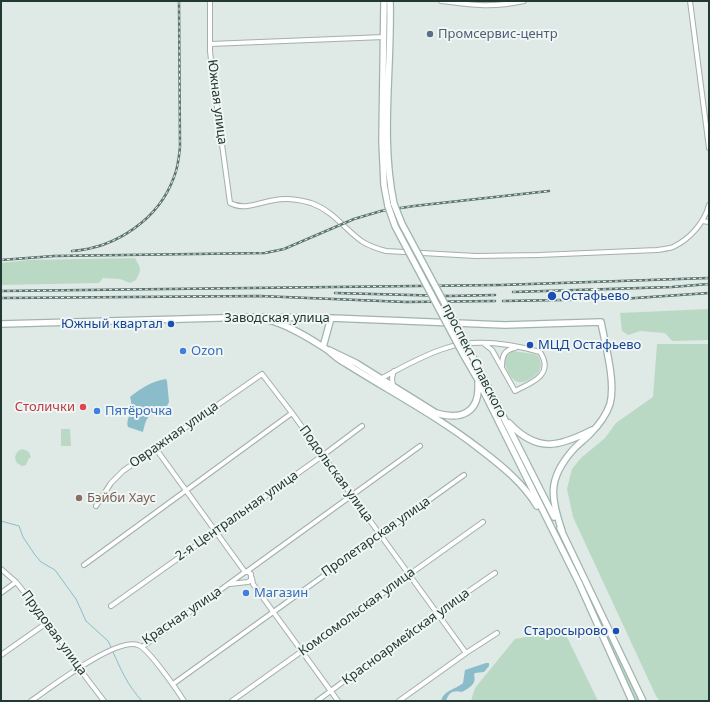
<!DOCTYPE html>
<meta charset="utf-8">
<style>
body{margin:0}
#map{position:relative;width:710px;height:702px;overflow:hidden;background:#dfe9e6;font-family:"Noto Sans",sans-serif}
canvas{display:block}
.frame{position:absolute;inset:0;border:2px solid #223834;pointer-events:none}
</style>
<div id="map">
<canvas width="710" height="702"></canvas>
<div class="frame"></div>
</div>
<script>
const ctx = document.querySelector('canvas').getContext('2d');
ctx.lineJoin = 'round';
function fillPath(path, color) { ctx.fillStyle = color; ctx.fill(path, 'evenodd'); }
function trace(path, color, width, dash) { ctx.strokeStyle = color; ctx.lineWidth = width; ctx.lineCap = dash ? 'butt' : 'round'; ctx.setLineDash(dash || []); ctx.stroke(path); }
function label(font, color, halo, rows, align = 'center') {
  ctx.font = font + ' "Noto Sans",sans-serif'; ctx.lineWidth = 4; ctx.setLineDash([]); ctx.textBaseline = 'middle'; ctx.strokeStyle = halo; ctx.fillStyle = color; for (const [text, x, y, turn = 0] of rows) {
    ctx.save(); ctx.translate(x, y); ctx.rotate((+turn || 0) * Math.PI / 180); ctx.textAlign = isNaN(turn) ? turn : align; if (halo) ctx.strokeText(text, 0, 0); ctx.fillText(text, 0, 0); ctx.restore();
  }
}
fillPath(new Path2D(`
 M 135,258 C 141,269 142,269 136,280 L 130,283 L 120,279 L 103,278 L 99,283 L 1,285 L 1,263 L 29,260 Z
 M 709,309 L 709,340 L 672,341 L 665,333 L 640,331 L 628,335 L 622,331 L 620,313 Z
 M 657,344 L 709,344 L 709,701 L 660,701 L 656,696 L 573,517 L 567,489 L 572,469 L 581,458 L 605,438 L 616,423 L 653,397 Z
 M 513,351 L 534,354 L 538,356 C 544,366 540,374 530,379 C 527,381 522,383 518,382 C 510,380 505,366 504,359 L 508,353 Z
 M 61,429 L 70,429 L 71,446 L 61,446 Z
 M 23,449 L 29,452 L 31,458 L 29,458 L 26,465 L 22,466 L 17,463 C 13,458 16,450 23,449 Z
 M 595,608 L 597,610 L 641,701 L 636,701 L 604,635 Z
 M 559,631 L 566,635 L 598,701 L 471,701 L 475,688 L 515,639 Z`), '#bad9c4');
fillPath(new Path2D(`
 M 166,379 L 167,381 L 169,402 L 165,410 C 148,415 147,415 143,432 L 128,427 C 125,418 135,412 130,397 C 141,388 152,381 166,379 Z
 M 486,663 L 489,663 L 489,666 L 484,672 L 475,673 L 474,675 C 477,684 469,688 462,692 C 453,690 449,692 446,701 L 441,701 C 444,690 455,690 463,683 L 465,670 Z`), '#8bbcca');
trace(new Path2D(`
 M 1,521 L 19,526 L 23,537 L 35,555 L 41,562 L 55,570 L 76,599 L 86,621 L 108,641 L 112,649
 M 113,652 C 121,670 128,686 142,701`), '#8bbcca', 1);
const street = new Path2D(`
 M 210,1 L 210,51 L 213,78 L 230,203 C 245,211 260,202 275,200 C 286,198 300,200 311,203 C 334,211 345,230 363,242 C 370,246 378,249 386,251 L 476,256 L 539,255 L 657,250 C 662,249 668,249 673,247 C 690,239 704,223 709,205
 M 441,1 C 472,5 493,8 524,1
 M 690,1 L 709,148
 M 210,44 L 384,37
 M 702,221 L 709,222
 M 502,367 C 502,356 504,350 515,348
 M 380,379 C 401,368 423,355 446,348 C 476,338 511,344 540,352 C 555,375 531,383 515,391 L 492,350 L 483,343
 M 393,387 L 392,378 L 394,371
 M 156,449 L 245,572
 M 96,506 L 111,483 L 123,471 L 262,374 L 292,413 L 466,653
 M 84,565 L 292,413
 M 1,569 L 16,582 L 48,622 L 78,667 L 104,701
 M 246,572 L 420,446
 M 252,578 L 253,584 L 338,701
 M 1,593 L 16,582
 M 111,606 L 322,456 L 362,426
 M 142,647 L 245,572 L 248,572 L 251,574 L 251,580 L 248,582 L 230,584
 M 1,655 L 48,622
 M 173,684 L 464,475
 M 31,701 C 50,688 116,637 138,645 C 148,648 177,690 184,701
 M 232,701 L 483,522
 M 317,701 L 437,613 L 495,573
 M 399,701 L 466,653 L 497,633`);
const secondary = new Path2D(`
 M 384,1 L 382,141 L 384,185 L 388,206
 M 390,1 C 392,67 380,139 394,204
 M 269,320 C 285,324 309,338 323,347 C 331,352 337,359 345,363 C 391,392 439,417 481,450 C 502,466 523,483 537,506
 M 1,324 L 255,317 L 331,318 L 505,325 L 601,322 C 605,344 616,382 610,404 C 606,416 599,425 590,434 C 584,440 577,445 572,451 C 547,480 551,497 562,531
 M 323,347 L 331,318
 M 329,350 L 356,363 L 436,413 C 462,421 480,412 478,383
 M 470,351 L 554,517
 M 463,354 L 478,380 L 579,583 L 632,701
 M 509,423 C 537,453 559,447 592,430
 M 560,528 L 643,701`);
trace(street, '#a3b0ad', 6);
trace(secondary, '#a0b4ae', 8);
trace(street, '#fff', 4);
trace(secondary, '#fff', 5.5);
const rail = new Path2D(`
 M 72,251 C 116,248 159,219 174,177 C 178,168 179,157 180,147 L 179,1
 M 1,260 L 54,256 L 265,253 L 284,249 L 354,219 L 381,211 L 414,206 L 549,191
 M 501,285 L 709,278
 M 1,291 L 499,285
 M 513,292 L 672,287 L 709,284
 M 335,293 L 449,296 L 495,295
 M 1,298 L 260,296 L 406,302 L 495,301
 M 503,301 L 621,299 L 709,293`);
trace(rail, '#5c746f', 2.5);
trace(rail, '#eff6f3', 1, [3]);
const secondaryBridge = new Path2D(`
 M 394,204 L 402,224 L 470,351
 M 388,206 L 395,226 L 463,354`);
trace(secondaryBridge, '#a0b4ae', 8, []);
trace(secondaryBridge, '#fff', 5.5);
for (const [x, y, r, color] of [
 [430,34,4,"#5c6f8a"],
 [552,296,5,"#1a4fb4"],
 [171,324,4,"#1a4fb4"],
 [530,345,4,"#1a4fb4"],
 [183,351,4,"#3f7fe0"],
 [83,407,4,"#e0444e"],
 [97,411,4,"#3f7fe0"],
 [79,498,4,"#8d6e63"],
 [246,593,4,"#3f7fe0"],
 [616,631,4,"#1a4fb4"]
]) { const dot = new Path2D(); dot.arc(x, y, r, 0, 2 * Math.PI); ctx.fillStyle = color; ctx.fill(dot); trace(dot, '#eff6f3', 1.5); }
label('13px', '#4e5e75', '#eff6f3', [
 ["Промсервис-центр",438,34]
], 'left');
label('13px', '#223834', '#eff6f3', [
 ["Южная улица",217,102,83],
 ["Заводская улица",277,318],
 ["проспект Славского",474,361,63],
 ["Овражная улица",174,435,-35],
 ["Подольская улица",336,474,54],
 ["2-я Центральная улица",237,516,-35],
 ["Пролетарская улица",376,537,-35],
 ["Комсомольская улица",357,612,-36],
 ["Красная улица",182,616,-34],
 ["Прудовая улица",54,633,54],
 ["Красноармейская улица",406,637,-36]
]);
label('13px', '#164399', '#eff6f3', [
 ["Остафьево",561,296],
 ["Южный квартал",163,324,"right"],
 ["МЦД Остафьево",538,345],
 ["Старосырово",608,631,"right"]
], 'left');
label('13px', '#366cbe', '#eff6f3', [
 ["Ozon",191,351],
 ["Пятёрочка",105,411],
 ["Магазин",254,593]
], 'left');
label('13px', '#be3a42', '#eff6f3', [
 ["Столички",75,407]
], 'right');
label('13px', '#785e54', '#eff6f3', [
 ["Бэйби Хаус",87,498]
], 'left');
</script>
